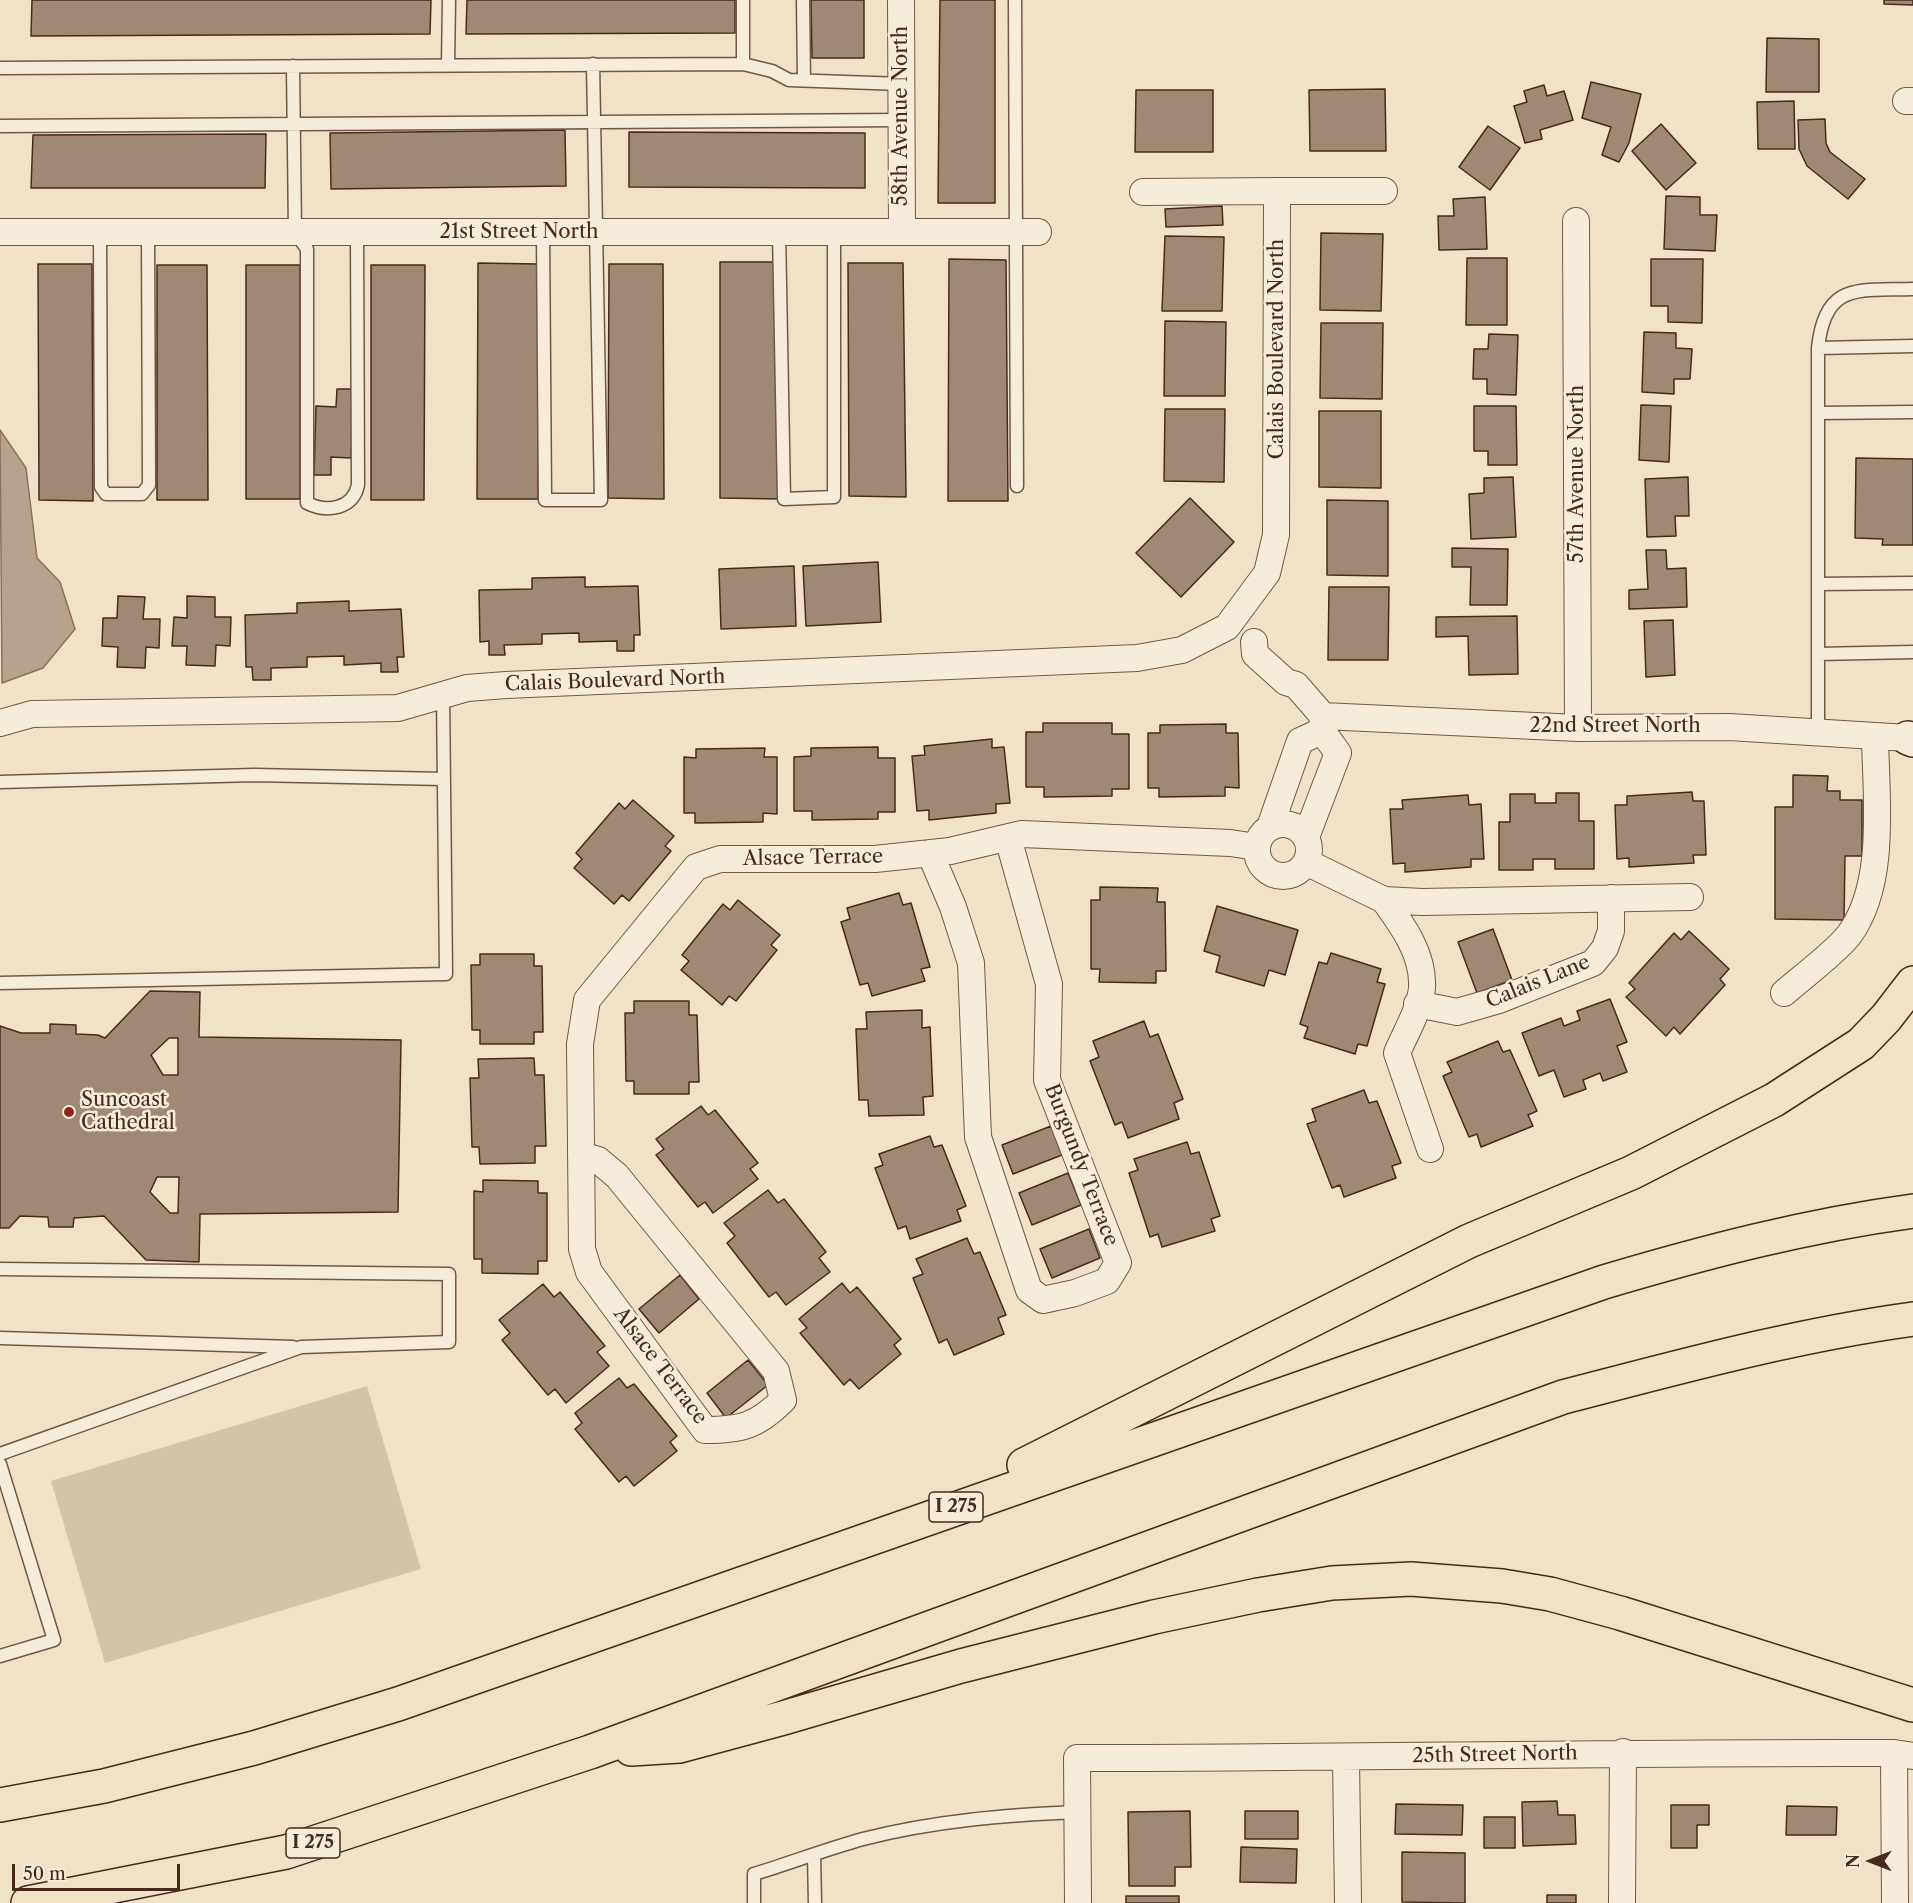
<!DOCTYPE html>
<style>
body{margin:0}
#map{position:relative;width:1913px;height:1903px;overflow:hidden;background:#f0e2c7;font-family:"Libre Caslon Text",serif}
canvas{display:block}
.north{position:absolute;left:1841px;top:1831px;width:60px;height:60px;-webkit-text-stroke:4px #f5ecdb;paint-order:stroke;rotate:270deg;font-size:16px;font-weight:700;line-height:24px;text-align:center;color:#48291d}
.north::after{content:'';display:block;margin:auto;width:21px;height:27px;background:#48291d;clip-path:polygon(50% 0,100% 100%,50% 72%,0 100%)}
.scale{position:absolute;left:12px;top:1864px;width:168px;height:27px;box-sizing:border-box;border:3px solid #48291d;border-top:0;padding-left:8px;font-size:18px;line-height:21px;white-space:nowrap;color:#48291d;-webkit-text-stroke:4px #f5ecdb;paint-order:stroke}
</style>
<div id="map">
<canvas width="1913" height="1903"></canvas>
<div class="north">N</div>
<div class="scale">50 m</div>
</div>
<script>
const ctx = document.querySelector('canvas').getContext('2d');
ctx.lineJoin = 'round';
function fillPath(path, color) { ctx.fillStyle = color; ctx.fill(path, 'evenodd'); }
function trace(path, color, width, dash) { ctx.strokeStyle = color; ctx.lineWidth = width; ctx.lineCap = dash ? 'butt' : 'round'; ctx.setLineDash(dash || []); ctx.stroke(path); }
function label(font, color, halo, rows, align = 'center') {
  ctx.font = font + ' "Libre Caslon Text",serif'; ctx.lineWidth = 5; ctx.setLineDash([]); ctx.textBaseline = 'middle'; ctx.strokeStyle = halo; ctx.fillStyle = color; for (const [text, x, y, turn = 0] of rows) {
    ctx.save(); ctx.translate(x, y); ctx.rotate((+turn || 0) * Math.PI / 180); ctx.textAlign = isNaN(turn) ? turn : align; if (halo) ctx.strokeText(text, 0, 0); ctx.fillText(text, 0, 0); ctx.restore();
  }
}
fillPath(new Path2D(`
 M 367,1386 L 421,1569 L 105,1663 L 51,1481 Z`), '#d3c3aa');
const water = new Path2D(`
 M 0,430 L 26,468 L 37,558 L 60,582 L 75,629 L 43,668 L 2,683 Z`);
fillPath(water, '#b7a38d');
trace(water, '#8b7260', 1.5);
const building = new Path2D(`
 M 32,0 L 431,0 L 430,34 L 31,36 Z
 M 467,0 L 735,0 L 735,33 L 466,34 Z
 M 811,0 L 864,0 L 864,58 L 812,58 Z
 M 940,0 L 995,0 L 995,203 L 938,203 Z
 M 1884,0 L 1913,0 L 1913,5 L 1884,4 Z
 M 1767,38 L 1819,39 L 1819,92 L 1766,92 Z
 M 1591,82 L 1641,94 L 1629,143 L 1619,162 L 1602,155 L 1611,127 L 1582,118 Z
 M 1544,85 L 1547,96 L 1564,91 L 1573,120 L 1540,130 L 1542,139 L 1525,143 L 1514,106 L 1527,102 L 1524,91 Z
 M 1385,89 L 1386,151 L 1310,151 L 1309,90 Z
 M 1136,90 L 1213,90 L 1213,152 L 1135,152 Z
 M 1794,101 L 1795,149 L 1758,149 L 1757,102 Z
 M 1825,119 L 1826,143 L 1830,152 L 1865,179 L 1848,199 L 1807,166 L 1799,149 L 1798,120 Z
 M 1661,124 L 1696,163 L 1666,190 L 1632,151 Z
 M 1488,126 L 1520,148 L 1490,190 L 1459,167 Z
 M 565,130 L 566,186 L 331,189 L 330,133 Z
 M 629,132 L 865,133 L 865,188 L 629,187 Z
 M 266,134 L 265,188 L 31,188 L 33,135 Z
 M 1666,196 L 1700,197 L 1700,215 L 1717,215 L 1715,251 L 1664,249 Z
 M 1485,197 L 1487,249 L 1439,250 L 1438,216 L 1454,216 L 1453,199 Z
 M 1222,206 L 1223,225 L 1166,227 L 1165,209 Z
 M 1321,233 L 1383,234 L 1381,311 L 1320,310 Z
 M 1165,236 L 1224,237 L 1222,311 L 1162,311 Z
 M 1467,258 L 1507,258 L 1507,325 L 1466,325 Z
 M 949,259 L 1006,260 L 1008,501 L 948,501 Z
 M 1651,259 L 1703,259 L 1702,323 L 1668,322 L 1668,306 L 1651,306 Z
 M 720,262 L 778,262 L 780,499 L 720,498 Z
 M 478,263 L 538,264 L 538,499 L 477,499 Z
 M 848,263 L 903,263 L 906,497 L 849,496 Z
 M 38,264 L 92,264 L 93,501 L 39,500 Z
 M 609,264 L 663,264 L 664,499 L 608,498 Z
 M 157,265 L 207,265 L 208,500 L 157,500 Z
 M 246,265 L 300,265 L 300,499 L 246,499 Z
 M 371,265 L 425,265 L 424,500 L 371,500 Z
 M 1165,321 L 1226,322 L 1225,396 L 1164,396 Z
 M 1321,323 L 1383,323 L 1382,399 L 1320,398 Z
 M 1644,332 L 1676,333 L 1676,348 L 1692,349 L 1690,379 L 1674,379 L 1674,394 L 1642,392 Z
 M 1489,334 L 1518,335 L 1516,395 L 1487,394 L 1487,379 L 1473,379 L 1474,349 L 1488,349 Z
 M 337,389 L 354,389 L 351,458 L 331,457 L 331,475 L 314,475 L 316,406 L 336,407 Z
 M 1641,405 L 1671,406 L 1669,462 L 1639,460 Z
 M 1474,406 L 1516,406 L 1517,465 L 1488,465 L 1488,451 L 1474,451 Z
 M 1165,409 L 1225,409 L 1224,482 L 1164,481 Z
 M 1319,411 L 1381,411 L 1381,488 L 1319,487 Z
 M 1856,458 L 1913,459 L 1913,545 L 1882,545 L 1883,539 L 1855,538 Z
 M 1513,477 L 1516,537 L 1471,539 L 1469,494 L 1484,493 L 1484,478 Z
 M 1688,477 L 1689,516 L 1675,516 L 1676,536 L 1647,537 L 1645,479 Z
 M 1190,498 L 1234,542 L 1181,597 L 1136,553 Z
 M 1327,500 L 1388,501 L 1388,576 L 1327,575 Z
 M 1452,548 L 1508,549 L 1507,605 L 1470,605 L 1471,567 L 1452,567 Z
 M 1646,550 L 1666,550 L 1667,569 L 1686,568 L 1687,607 L 1629,609 L 1629,590 L 1648,589 Z
 M 878,562 L 881,622 L 806,626 L 803,566 Z
 M 794,566 L 796,626 L 721,629 L 719,569 Z
 M 585,577 L 585,587 L 638,586 L 640,635 L 634,635 L 634,651 L 617,651 L 617,641 L 579,642 L 579,633 L 542,634 L 542,644 L 504,645 L 505,655 L 489,655 L 489,641 L 480,642 L 479,590 L 532,589 L 532,578 Z
 M 1329,587 L 1389,587 L 1388,660 L 1328,660 Z
 M 118,596 L 145,597 L 143,619 L 160,619 L 159,648 L 146,647 L 145,668 L 117,667 L 118,647 L 102,646 L 103,618 L 117,618 Z
 M 187,596 L 215,597 L 215,617 L 231,617 L 230,646 L 216,645 L 215,666 L 186,665 L 187,646 L 172,646 L 174,617 L 187,618 Z
 M 349,601 L 349,611 L 401,609 L 404,657 L 397,657 L 398,672 L 381,672 L 381,663 L 344,665 L 344,656 L 307,657 L 307,667 L 271,668 L 271,680 L 253,680 L 252,667 L 246,667 L 245,615 L 297,613 L 297,603 Z
 M 1517,616 L 1518,674 L 1469,675 L 1468,636 L 1436,637 L 1436,617 Z
 M 1673,620 L 1675,675 L 1646,677 L 1644,621 Z
 M 1043,723 L 1112,723 L 1112,734 L 1129,734 L 1129,789 L 1112,789 L 1112,796 L 1044,797 L 1044,787 L 1026,787 L 1026,732 L 1043,732 Z
 M 1226,724 L 1226,733 L 1238,733 L 1239,788 L 1225,787 L 1225,796 L 1159,797 L 1159,788 L 1148,788 L 1148,733 L 1160,733 L 1160,725 Z
 M 992,739 L 992,748 L 1004,747 L 1010,803 L 996,804 L 996,813 L 929,820 L 929,810 L 917,811 L 912,756 L 925,755 L 924,746 Z
 M 878,747 L 878,758 L 895,758 L 895,812 L 878,812 L 878,819 L 812,820 L 812,811 L 794,811 L 794,757 L 811,756 L 811,748 Z
 M 765,748 L 764,757 L 777,757 L 777,814 L 763,813 L 763,822 L 695,823 L 695,813 L 684,813 L 684,757 L 696,758 L 696,749 Z
 M 1793,775 L 1828,776 L 1827,791 L 1840,791 L 1840,800 L 1862,800 L 1862,856 L 1845,856 L 1844,920 L 1775,919 L 1775,807 L 1793,807 Z
 M 1692,792 L 1693,801 L 1704,801 L 1706,855 L 1693,855 L 1694,863 L 1629,867 L 1629,858 L 1617,859 L 1615,805 L 1627,805 L 1627,796 Z
 M 1556,793 L 1579,793 L 1579,821 L 1594,821 L 1594,869 L 1555,869 L 1555,859 L 1533,859 L 1533,870 L 1499,870 L 1499,822 L 1510,822 L 1510,794 L 1535,794 L 1535,803 L 1556,803 Z
 M 1468,795 L 1469,805 L 1481,804 L 1484,859 L 1471,859 L 1471,867 L 1405,872 L 1405,863 L 1393,864 L 1390,809 L 1403,809 L 1402,800 Z
 M 633,800 L 674,836 L 665,846 L 671,851 L 629,901 L 622,895 L 614,904 L 574,868 L 582,859 L 576,853 L 619,803 L 625,809 Z
 M 1100,887 L 1158,888 L 1157,902 L 1165,902 L 1166,971 L 1156,971 L 1156,983 L 1099,982 L 1100,969 L 1091,969 L 1091,900 L 1100,900 Z
 M 899,893 L 903,905 L 911,903 L 930,967 L 921,969 L 925,981 L 872,996 L 868,983 L 860,985 L 841,922 L 850,919 L 847,908 Z
 M 738,900 L 780,935 L 771,945 L 777,950 L 736,1001 L 729,996 L 722,1005 L 681,970 L 689,961 L 682,955 L 723,904 L 730,910 Z
 M 1217,906 L 1298,930 L 1285,975 L 1269,970 L 1264,986 L 1216,972 L 1220,956 L 1204,951 Z
 M 1493,929 L 1512,980 L 1477,993 L 1458,942 Z
 M 1689,931 L 1729,969 L 1720,979 L 1725,985 L 1680,1034 L 1674,1027 L 1666,1036 L 1626,997 L 1635,989 L 1629,983 L 1674,933 L 1681,940 Z
 M 1331,953 L 1381,969 L 1377,982 L 1385,984 L 1367,1046 L 1358,1044 L 1355,1054 L 1304,1038 L 1308,1027 L 1300,1024 L 1319,962 L 1327,964 Z
 M 480,954 L 534,954 L 534,966 L 542,966 L 543,1032 L 534,1032 L 534,1044 L 480,1044 L 480,1030 L 472,1030 L 471,965 L 480,965 Z
 M 150,991 L 200,992 L 199,1037 L 401,1040 L 398,1212 L 200,1214 L 199,1262 L 146,1260 L 104,1216 L 74,1218 L 73,1227 L 49,1227 L 48,1217 L 20,1216 L 9,1228 L 0,1228 L 0,1026 L 21,1033 L 50,1033 L 50,1024 L 76,1025 L 76,1034 L 98,1035 L 105,1038 ZM 169,1038 L 178,1038 L 178,1075 L 163,1075 L 151,1055 ZM 157,1177 L 179,1177 L 178,1213 L 170,1213 L 150,1192 Z
 M 1610,999 L 1627,1042 L 1617,1046 L 1627,1072 L 1603,1081 L 1600,1073 L 1583,1080 L 1586,1089 L 1564,1097 L 1554,1070 L 1539,1076 L 1522,1033 L 1561,1018 L 1564,1026 L 1580,1020 L 1577,1011 Z
 M 634,1001 L 689,1001 L 689,1015 L 697,1015 L 699,1082 L 689,1082 L 689,1094 L 634,1094 L 634,1081 L 626,1081 L 625,1013 L 634,1013 Z
 M 922,1010 L 922,1028 L 930,1027 L 933,1096 L 923,1097 L 924,1115 L 869,1116 L 868,1100 L 859,1100 L 856,1029 L 867,1029 L 866,1012 Z
 M 1144,1021 L 1150,1037 L 1158,1034 L 1183,1099 L 1174,1103 L 1179,1119 L 1128,1138 L 1122,1122 L 1115,1125 L 1090,1061 L 1099,1057 L 1093,1041 Z
 M 1498,1041 L 1503,1052 L 1510,1050 L 1537,1111 L 1528,1115 L 1533,1126 L 1481,1147 L 1477,1134 L 1469,1137 L 1443,1076 L 1452,1072 L 1447,1062 Z
 M 534,1058 L 535,1075 L 544,1075 L 546,1146 L 535,1146 L 535,1163 L 480,1164 L 479,1147 L 472,1147 L 470,1078 L 479,1078 L 478,1059 Z
 M 1364,1090 L 1369,1103 L 1377,1101 L 1401,1163 L 1392,1166 L 1396,1178 L 1344,1197 L 1340,1185 L 1332,1188 L 1307,1124 L 1316,1121 L 1312,1109 Z
 M 701,1106 L 708,1115 L 715,1110 L 758,1163 L 750,1169 L 758,1179 L 713,1213 L 705,1202 L 698,1207 L 656,1155 L 664,1149 L 656,1139 Z
 M 1051,1126 L 1062,1155 L 1013,1174 L 1002,1145 Z
 M 930,1136 L 934,1147 L 942,1145 L 966,1206 L 957,1210 L 961,1221 L 910,1239 L 906,1226 L 898,1229 L 875,1168 L 883,1165 L 879,1154 Z
 M 1187,1142 L 1191,1154 L 1199,1152 L 1220,1216 L 1211,1219 L 1215,1231 L 1162,1247 L 1158,1234 L 1150,1237 L 1129,1173 L 1138,1170 L 1134,1159 Z
 M 1068,1173 L 1081,1205 L 1032,1225 L 1019,1193 Z
 M 483,1180 L 538,1181 L 538,1193 L 547,1193 L 547,1261 L 538,1261 L 538,1274 L 482,1273 L 482,1259 L 474,1259 L 474,1191 L 483,1192 Z
 M 768,1190 L 778,1203 L 784,1199 L 826,1252 L 819,1258 L 830,1272 L 786,1305 L 776,1292 L 769,1297 L 727,1243 L 735,1236 L 724,1223 Z
 M 1089,1229 L 1100,1258 L 1052,1278 L 1040,1249 Z
 M 967,1238 L 974,1254 L 980,1252 L 1006,1315 L 998,1318 L 1004,1334 L 954,1355 L 947,1339 L 939,1343 L 913,1278 L 923,1274 L 916,1259 Z
 M 680,1275 L 699,1299 L 659,1333 L 639,1309 Z
 M 842,1283 L 850,1293 L 857,1287 L 901,1339 L 894,1345 L 901,1354 L 859,1389 L 850,1379 L 844,1385 L 800,1333 L 807,1328 L 799,1319 Z
 M 543,1284 L 554,1297 L 560,1292 L 605,1346 L 597,1352 L 609,1366 L 566,1403 L 555,1389 L 548,1395 L 502,1340 L 510,1333 L 499,1320 Z
 M 748,1360 L 768,1385 L 726,1418 L 707,1393 Z
 M 619,1378 L 627,1388 L 634,1384 L 677,1436 L 670,1442 L 677,1451 L 634,1486 L 626,1476 L 619,1482 L 575,1429 L 582,1423 L 575,1413 Z
 M 1557,1801 L 1558,1815 L 1575,1815 L 1576,1844 L 1523,1846 L 1522,1802 Z
 M 1396,1804 L 1463,1805 L 1462,1835 L 1395,1834 Z
 M 1671,1805 L 1709,1805 L 1709,1825 L 1697,1825 L 1697,1848 L 1671,1848 Z
 M 1787,1806 L 1837,1807 L 1836,1835 L 1786,1835 Z
 M 1190,1811 L 1191,1867 L 1175,1867 L 1175,1886 L 1129,1886 L 1128,1812 Z
 M 1245,1811 L 1298,1811 L 1298,1839 L 1245,1839 Z
 M 1484,1817 L 1515,1817 L 1515,1848 L 1484,1848 Z
 M 1241,1847 L 1297,1849 L 1296,1883 L 1240,1882 Z
 M 1402,1852 L 1465,1853 L 1465,1903 L 1402,1902 Z
 M 1547,1895 L 1576,1895 L 1576,1903 L 1547,1903 Z
 M 1126,1896 L 1179,1896 L 1179,1903 L 1126,1903 Z`);
fillPath(building, '#9f8975');
trace(building, '#48291d', 1.5);
const lane = new Path2D(`
 M 743,0 L 743,64
 M 803,0 L 804,80
 M 1015,0 L 1017,486
 M 448,65 L 449,0
 M 293,66 L 295,232 L 307,249 L 307,503 C 327,513 353,509 358,485 L 357,232
 M 0,68 L 743,64 L 772,71 L 789,80 L 901,84
 M 0,126 L 901,120
 M 779,231 L 784,499 L 834,497 L 834,231
 M 100,232 L 101,487 L 106,494 L 142,494 L 149,485 L 148,232
 M 543,232 L 545,500 L 601,500 L 593,64
 M 1818,348 L 1913,346
 M 1818,413 L 1913,412
 M 1818,584 L 1913,583
 M 1818,654 L 1913,652
 M 1818,733 L 1818,348 C 1825,281 1859,291 1913,289
 M 0,782 L 254,775 L 444,779
 M 0,983 L 446,974 L 443,694
 M 0,1269 L 449,1274 L 449,1342 L 301,1347 L 0,1454
 M 0,1338 L 293,1347
 M 0,1464 L 54,1640 L 0,1656
 M 814,1855 L 815,1903
 M 754,1903 L 754,1874 C 790,1863 827,1849 863,1839 C 933,1821 1005,1815 1077,1812`);
const street = new Path2D(`
 M 901,0 L 902,231
 M 1906,101 L 1913,101
 M 1277,191 L 1384,191
 M 1576,221 L 1578,728
 M 0,232 L 1038,232
 M 1254,642 L 1255,654 L 1286,682 L 1296,685 L 1323,716 L 1322,731 L 1338,753 L 1306,837
 M 1323,716 L 1578,728 L 1729,727 L 1908,738
 M 0,723 L 32,714 L 398,708 L 467,688 L 506,685 L 1137,658 L 1182,650 L 1227,627 L 1267,573 L 1276,535 L 1277,191 L 1143,192
 M1257 850a26 26 0 1 1 52 0a26 26 0 1 1-52 0Z
 M 1270,827 L 1300,741 L 1322,731
 M 930,853 L 953,907 L 971,963 L 978,1137 L 1029,1290 L 1043,1300 L 1075,1293 L 1107,1281 L 1118,1263 L 1047,1080 L 1049,984 L 1008,838
 M 1306,862 L 1384,900 L 1422,902 L 1690,897
 M 1384,900 C 1403,926 1424,955 1422,988 C 1420,1009 1405,1034 1397,1053 L 1430,1149
 M 1784,993 C 1802,977 1835,953 1849,935 C 1887,884 1876,798 1875,738
 M 1417,1004 L 1457,1012 L 1499,1000 L 1593,963 L 1605,948 L 1611,931 L 1611,898
 M 581,1155 L 598,1160 L 617,1176 L 776,1371 L 783,1400 C 757,1426 741,1430 705,1430 L 589,1272 L 582,1249 L 580,1044 L 587,1000 L 696,867 L 720,859 L 875,859 L 950,851 L 1022,834 L 1230,843 L 1257,847
 M 1894,1753 L 1895,1903
 M 1346,1758 L 1348,1903
 M 1078,1903 L 1077,1758 C 1349,1758 1622,1752 1894,1753 L 1913,1756
 M 1622,1903 L 1623,1752`);
const secondary = new Path2D(`
 M 1908,738 L 1913,740`);
const highway = new Path2D(`
 M 1024,1465 L 1469,1241 L 1631,1173 L 1774,1100 L 1861,1044 L 1886,1018 L 1913,983
 M 631,1749 L 679,1746 L 783,1718 L 961,1666 L 1154,1617 L 1258,1595 L 1332,1583 L 1411,1579 L 1502,1586 L 1550,1594 L 1620,1613 L 1913,1705
 M 0,1805 L 104,1786 L 254,1748 L 398,1704 L 1604,1282 C 1705,1252 1808,1225 1913,1211
 M 28,1903 L 286,1852 L 590,1752 L 1563,1397 C 1679,1367 1795,1335 1913,1319`);
trace(lane, '#725748', 15);
trace(street, '#725748', 28);
trace(secondary, '#48291d', 36);
trace(highway, '#48291d', 36);
trace(lane, '#f5ecdb', 12);
trace(street, '#f5ecdb', 26);
trace(secondary, '#f5ecdb', 33);
trace(highway, '#f0e2c7', 33);
for (const [x, y, r, color] of [
 [69,1112,6,"#8f2418"]
]) { const dot = new Path2D(); dot.arc(x, y, r, 0, 2 * Math.PI); ctx.fillStyle = color; ctx.fill(dot); trace(dot, '#f5ecdb', 2); }
for (const [x, y, w] of [
 [956,1507,54],
 [313,1843,54]
]) { const box = new Path2D(); box.roundRect(x - w / 2, y - 15, w, 30, 4.5); ctx.fillStyle = '#f5ecdb'; ctx.fill(box); trace(box, '#48291d', 1.5); }
label('bold 18px', '#48291d', null, [
 ["I 275",956,1507],
 ["I 275",313,1843]
]);
label('20px', '#48291d', '#f5ecdb', [
 ["58th Avenue North",901,116,-90],
 ["21st Street North",519,232],
 ["Calais Boulevard North",1277,349,-90],
 ["57th Avenue North",1577,474,-90],
 ["Calais Boulevard North",615,681,-2],
 ["22nd Street North",1615,726],
 ["Alsace Terrace",813,858,-1],
 ["Calais Lane",1538,982,-22],
 ["Burgundy Terrace",1081,1165,69],
 ["Alsace Terrace",660,1366,53],
 ["25th Street North",1495,1755,-1]
]);
label('20px', '#48291d', '#f5ecdb', [
 ["Suncoast",81,1100],
 ["Cathedral",81,1123]
], 'left');
</script>
